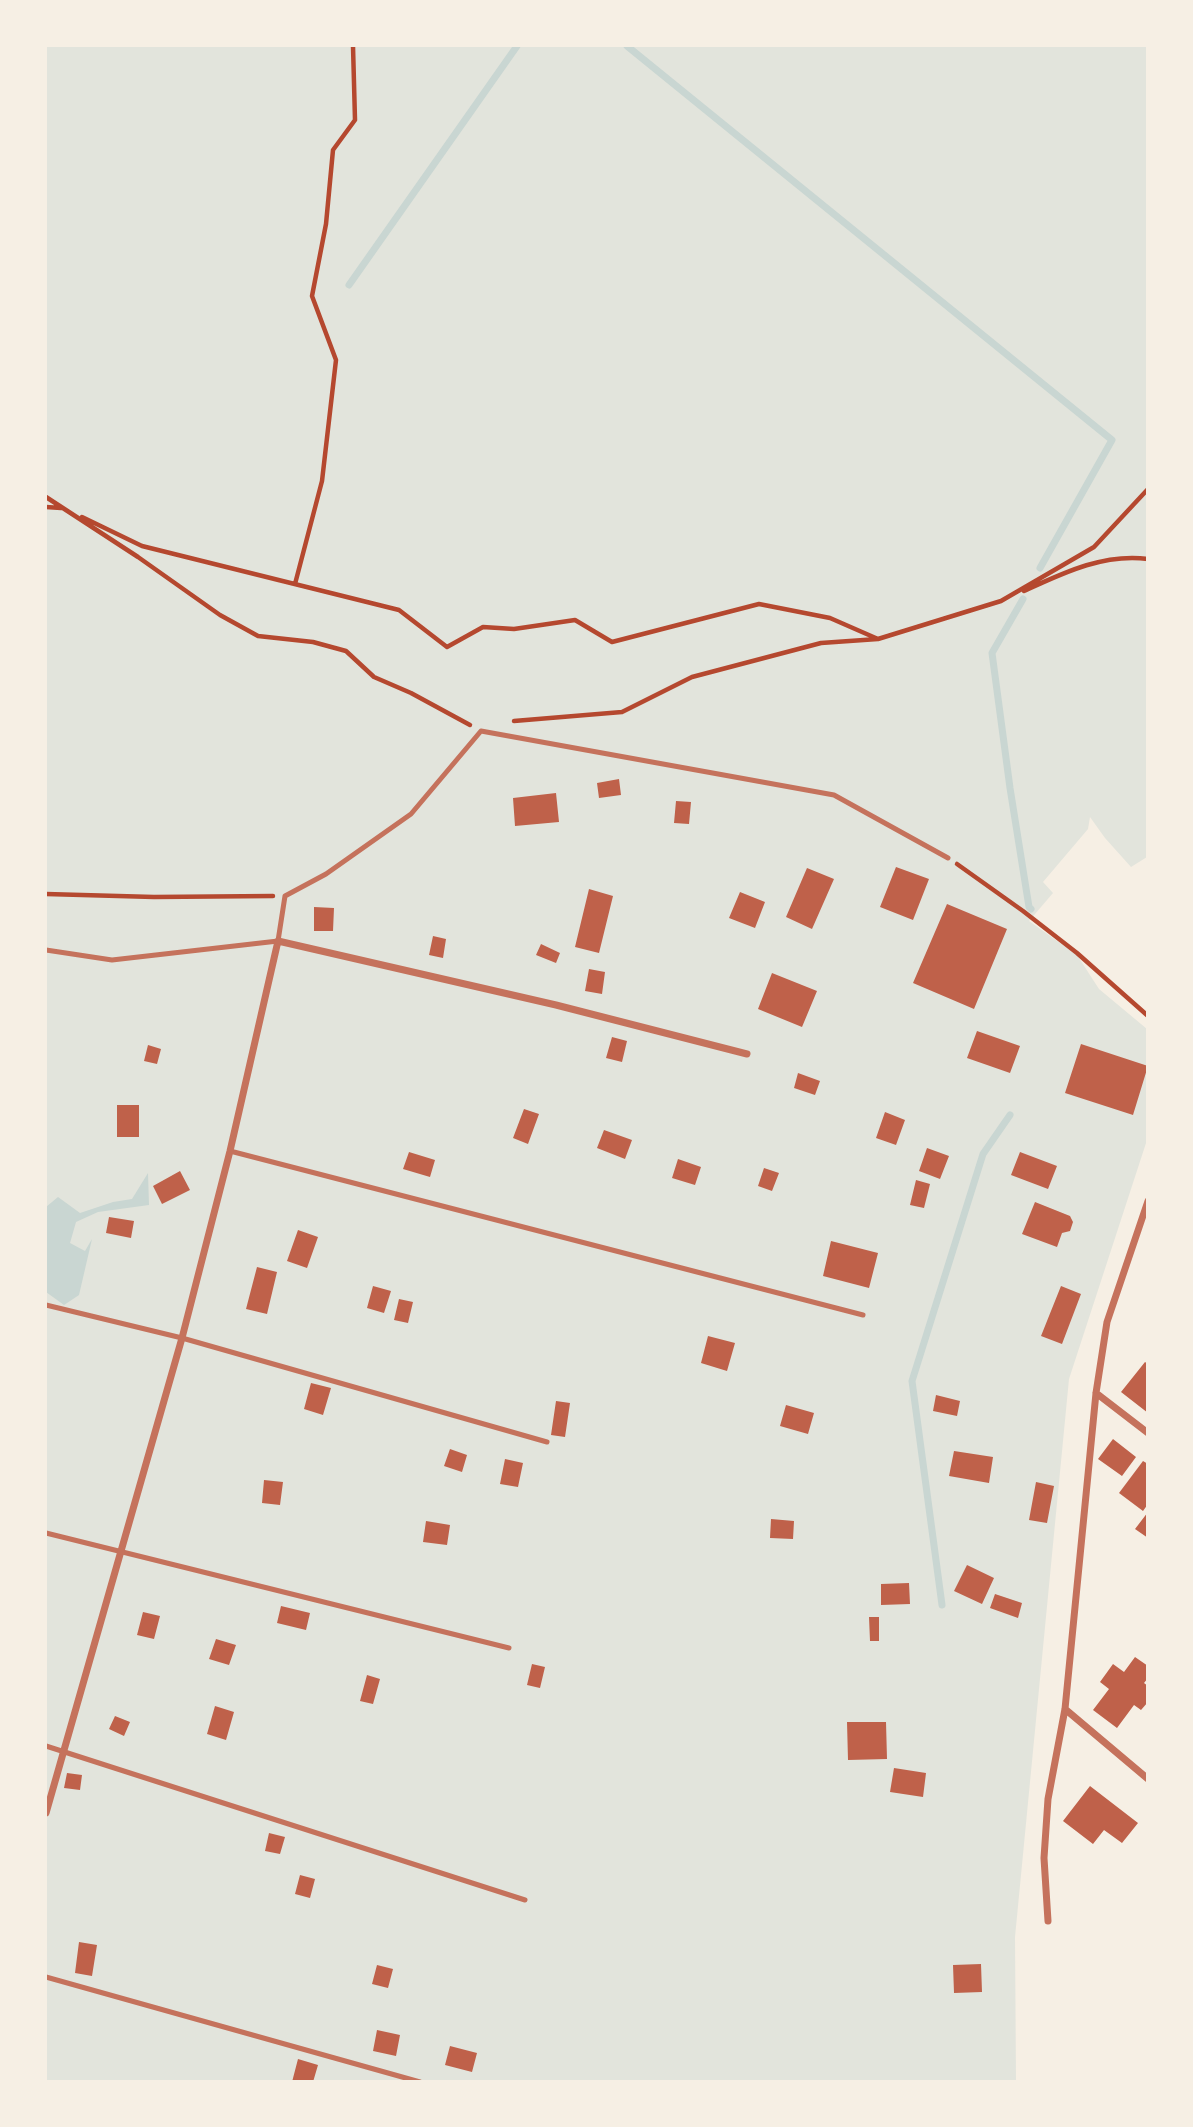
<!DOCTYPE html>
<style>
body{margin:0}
#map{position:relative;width:1193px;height:2127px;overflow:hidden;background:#f6efe4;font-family:Lora,serif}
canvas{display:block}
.frame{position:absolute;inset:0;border:47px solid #f6efe4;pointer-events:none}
</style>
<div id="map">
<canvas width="1193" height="2127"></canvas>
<div class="frame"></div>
</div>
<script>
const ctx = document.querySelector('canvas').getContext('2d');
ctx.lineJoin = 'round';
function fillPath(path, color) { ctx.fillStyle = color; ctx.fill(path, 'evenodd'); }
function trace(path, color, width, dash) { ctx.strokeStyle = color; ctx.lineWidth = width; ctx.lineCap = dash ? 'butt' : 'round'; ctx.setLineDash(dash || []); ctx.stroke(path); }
fillPath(new Path2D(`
 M 46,46 L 1147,46 L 1147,857 L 1131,867 L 1105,838 L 1090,817 L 1088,829 L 1043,882 L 1053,893 L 1029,921 L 1077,955 L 1099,989 L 1147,1029 L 1147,1140 L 1069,1379 L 1015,1937 L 1016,2081 L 46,2082 Z`), '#e2e4dc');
fillPath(new Path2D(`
 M 148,1173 L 149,1205 L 98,1212 L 76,1222 L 70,1243 L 85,1251 L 92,1239 L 79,1295 L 64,1305 L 46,1292 L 46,1207 L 58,1197 L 80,1213 L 113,1202 L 132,1199 Z`), '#c9d6d2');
trace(new Path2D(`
 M 627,46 L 1112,440 L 1040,568
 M 349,285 L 517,46
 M 1023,599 L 992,653 L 1010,788 L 1029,907 L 1031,909
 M 942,1605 L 912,1381 L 983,1154 L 1010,1115`), '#c9d6d2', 7);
fillPath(new Path2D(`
 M 619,779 L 621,795 L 599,798 L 597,783 Z
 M 556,793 L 559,822 L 515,826 L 513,798 Z
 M 676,801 L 691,802 L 689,824 L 674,823 Z
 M 896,867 L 929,879 L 913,920 L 880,907 Z
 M 807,868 L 834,879 L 812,929 L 786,917 Z
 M 589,889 L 613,896 L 599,953 L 575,947 Z
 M 740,892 L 765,902 L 755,928 L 729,918 Z
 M 947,904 L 1007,929 L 974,1009 L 913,983 Z
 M 314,907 L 334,908 L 333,931 L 314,931 Z
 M 433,936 L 446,939 L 443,958 L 429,955 Z
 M 541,944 L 560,953 L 556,963 L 536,955 Z
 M 589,969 L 605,972 L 602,994 L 585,991 Z
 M 772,973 L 817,991 L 802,1027 L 758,1009 Z
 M 977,1031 L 1020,1046 L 1010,1073 L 967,1058 Z
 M 612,1037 L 627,1041 L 622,1062 L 606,1058 Z
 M 1081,1044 L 1148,1066 L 1133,1115 L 1065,1093 Z
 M 148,1045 L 161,1049 L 157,1064 L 144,1061 Z
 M 798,1073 L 820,1081 L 815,1095 L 794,1088 Z
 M 117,1105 L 139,1105 L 139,1137 L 117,1137 Z
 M 524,1109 L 539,1114 L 528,1144 L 513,1138 Z
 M 885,1112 L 905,1120 L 896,1145 L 876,1138 Z
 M 604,1130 L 632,1140 L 625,1159 L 597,1148 Z
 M 927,1148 L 949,1156 L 940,1179 L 919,1171 Z
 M 409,1152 L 435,1160 L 430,1177 L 403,1169 Z
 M 1020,1152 L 1057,1166 L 1048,1189 L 1011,1175 Z
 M 678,1159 L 701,1167 L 695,1185 L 672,1178 Z
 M 764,1168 L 779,1173 L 772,1191 L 758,1186 Z
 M 180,1171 L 190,1190 L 162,1204 L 153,1186 Z
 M 916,1180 L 930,1184 L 924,1208 L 910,1205 Z
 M 1035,1202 L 1070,1216 L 1073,1222 L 1070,1231 L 1062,1233 L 1057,1247 L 1022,1234 Z
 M 109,1217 L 134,1221 L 131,1238 L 106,1233 Z
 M 298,1230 L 318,1237 L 307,1268 L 287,1261 Z
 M 831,1241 L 878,1253 L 869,1288 L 823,1276 Z
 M 257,1267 L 277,1272 L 267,1314 L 246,1309 Z
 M 373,1286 L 391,1291 L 384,1313 L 367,1308 Z
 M 1061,1286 L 1081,1294 L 1062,1344 L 1041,1336 Z
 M 399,1299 L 413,1302 L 408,1323 L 394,1320 Z
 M 708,1336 L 735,1343 L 727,1371 L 701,1363 Z
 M 1145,1362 L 1148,1364 L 1148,1413 L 1121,1392 Z
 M 311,1383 L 331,1388 L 323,1415 L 304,1409 Z
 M 936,1395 L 960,1401 L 957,1416 L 933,1411 Z
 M 556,1401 L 570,1403 L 565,1437 L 551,1435 Z
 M 786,1405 L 814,1413 L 808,1434 L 780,1426 Z
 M 1113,1439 L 1136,1457 L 1122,1476 L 1098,1459 Z
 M 450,1449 L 467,1455 L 462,1472 L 444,1466 Z
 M 954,1451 L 993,1457 L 989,1483 L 949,1476 Z
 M 505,1459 L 523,1463 L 518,1487 L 500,1484 Z
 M 1143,1461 L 1148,1464 L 1148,1504 L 1143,1511 L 1119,1493 Z
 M 264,1480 L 283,1482 L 280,1505 L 262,1503 Z
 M 1036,1482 L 1054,1486 L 1047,1523 L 1029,1520 Z
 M 1148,1512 L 1148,1538 L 1135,1529 Z
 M 771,1519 L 794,1521 L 793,1539 L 770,1538 Z
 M 426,1521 L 450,1525 L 447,1545 L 423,1542 Z
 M 967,1565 L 994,1578 L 982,1604 L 954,1591 Z
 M 909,1583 L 910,1604 L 881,1605 L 881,1584 Z
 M 995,1594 L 1022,1603 L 1018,1618 L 990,1608 Z
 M 281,1606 L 310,1613 L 306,1630 L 277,1623 Z
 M 143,1612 L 160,1616 L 154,1639 L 137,1635 Z
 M 869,1617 L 879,1617 L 879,1641 L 870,1641 Z
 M 216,1639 L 236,1645 L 229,1665 L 209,1659 Z
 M 1135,1657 L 1148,1666 L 1148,1678 L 1144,1683 L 1148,1686 L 1148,1702 L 1141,1710 L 1134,1705 L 1117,1728 L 1093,1710 L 1109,1689 L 1100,1682 L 1113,1664 L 1124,1672 Z
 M 532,1664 L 545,1667 L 540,1688 L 527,1685 Z
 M 367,1675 L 380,1679 L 373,1704 L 360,1701 Z
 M 215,1706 L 234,1712 L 226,1740 L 207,1734 Z
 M 115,1716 L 130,1722 L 124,1736 L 109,1729 Z
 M 847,1722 L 886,1722 L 887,1759 L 848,1760 Z
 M 894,1768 L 926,1773 L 923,1797 L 890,1792 Z
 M 67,1773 L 82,1775 L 80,1790 L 64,1788 Z
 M 1090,1786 L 1138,1823 L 1122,1843 L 1104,1830 L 1093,1844 L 1063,1821 Z
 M 269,1833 L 285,1837 L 280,1854 L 265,1851 Z
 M 300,1875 L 315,1879 L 310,1898 L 295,1894 Z
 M 79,1942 L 97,1945 L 92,1976 L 75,1973 Z
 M 981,1964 L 982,1992 L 954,1993 L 953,1965 Z
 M 377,1965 L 393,1969 L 388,1988 L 372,1984 Z
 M 377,2030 L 400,2035 L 396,2056 L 373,2051 Z
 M 450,2046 L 477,2053 L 472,2072 L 445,2065 Z
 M 298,2059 L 318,2065 L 313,2082 L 292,2082 Z`), '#bf614a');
trace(new Path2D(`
 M 46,497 L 138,557 L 220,615 L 258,636 L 313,642 L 346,651 L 374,677 L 411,693 L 470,725
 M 46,507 L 61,508
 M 82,517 L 142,546 L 399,610 L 447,647 L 483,627 L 514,629 L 575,620 L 612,642 L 759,604 L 830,618 L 878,639
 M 295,584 L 322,481 L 336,360 L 312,296 L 326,224 L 333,150 L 355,120 L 353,46
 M 1024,591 C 1063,573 1104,553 1148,559
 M 514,721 L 622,712 L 692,677 L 821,643 L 878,639 L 1001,601 L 1094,547 L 1148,489
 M 957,864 L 1023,911 L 1077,953 L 1148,1016
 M 46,894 L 154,897 L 273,896`), '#b5482f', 4.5);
trace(new Path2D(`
 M 46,950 L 112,960 L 278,941 L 285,896 L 326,874 L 411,814 L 481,731 L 834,795 L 948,858
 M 230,1151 L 863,1315
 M 46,1305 L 182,1338 L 547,1442
 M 46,1533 L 509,1648
 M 46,1746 L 525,1900
 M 46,1977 L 420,2082`), '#c5725c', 5);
trace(new Path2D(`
 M 1096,1393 L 1148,1433
 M 1065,1709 L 1148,1779
 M 46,1813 L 182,1338 L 230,1151 L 278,941 L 556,1005 L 747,1054
 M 1048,1921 L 1044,1858 L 1048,1799 L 1065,1709 L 1096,1393 L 1107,1322 L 1148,1201`), '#c5725c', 7);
</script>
